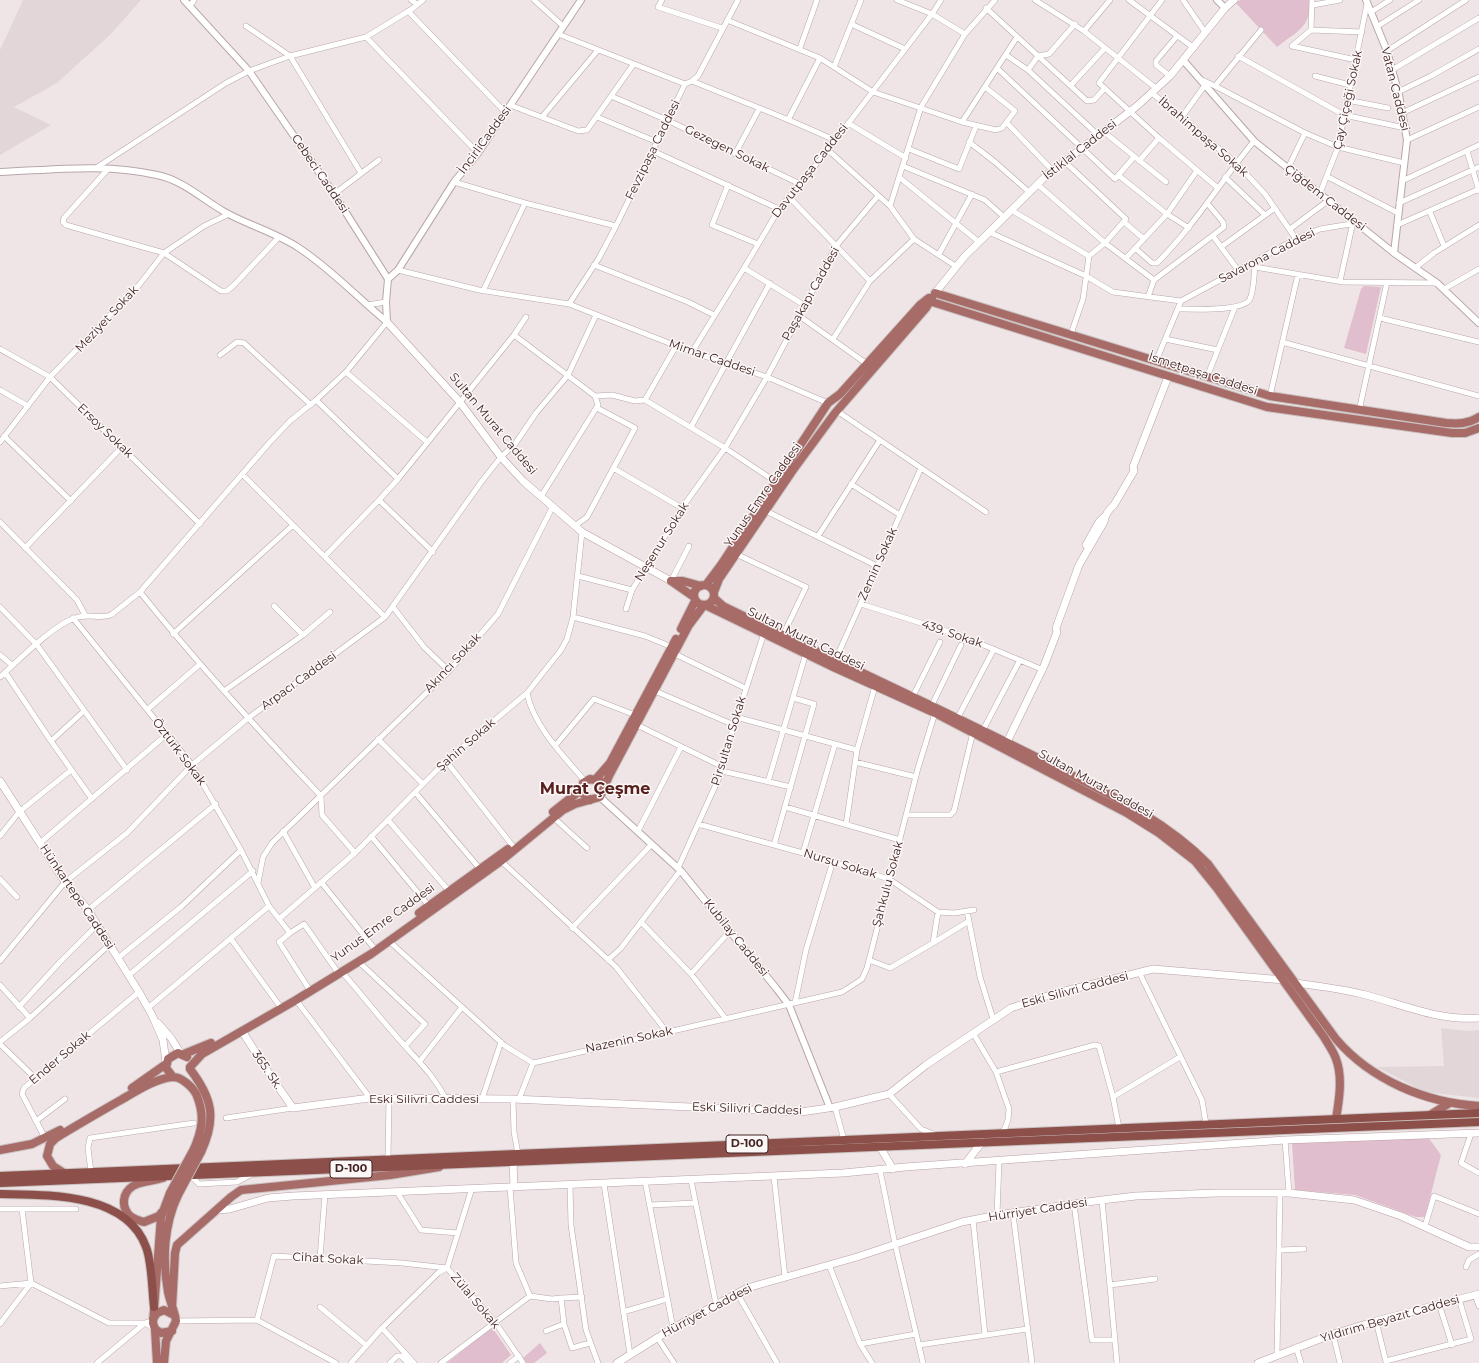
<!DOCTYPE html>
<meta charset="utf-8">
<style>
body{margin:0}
canvas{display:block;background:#efe5e7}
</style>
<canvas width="1479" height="1363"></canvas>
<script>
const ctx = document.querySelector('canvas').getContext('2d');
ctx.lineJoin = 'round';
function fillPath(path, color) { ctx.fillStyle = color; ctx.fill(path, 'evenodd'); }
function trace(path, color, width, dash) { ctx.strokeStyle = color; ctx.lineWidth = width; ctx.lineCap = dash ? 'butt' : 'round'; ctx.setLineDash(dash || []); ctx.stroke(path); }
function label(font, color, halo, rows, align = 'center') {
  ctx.font = font + ' Montserrat,sans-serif'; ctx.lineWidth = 3; ctx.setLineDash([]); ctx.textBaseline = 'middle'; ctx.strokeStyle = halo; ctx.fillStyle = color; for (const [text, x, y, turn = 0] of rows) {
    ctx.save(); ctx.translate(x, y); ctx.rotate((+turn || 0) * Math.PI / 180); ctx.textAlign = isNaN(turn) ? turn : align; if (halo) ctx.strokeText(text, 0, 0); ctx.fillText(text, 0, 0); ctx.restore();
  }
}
fillPath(new Path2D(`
 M 23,0 L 141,0 L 111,34 L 57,83 L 14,107 L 51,125 L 0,155 L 0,50 Z
 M 1441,1028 L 1469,1031 L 1479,1030 L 1479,1098 L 1425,1092 L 1377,1067 L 1444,1066 Z`), '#e3d6d8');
fillPath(new Path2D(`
 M 1240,0 L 1310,0 C 1311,28 1297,31 1277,47 L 1236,3 Z
 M 1364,286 L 1381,287 L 1366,354 L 1344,348 L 1361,289 Z
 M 1428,1137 L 1441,1155 L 1425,1217 L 1416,1217 L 1355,1195 L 1295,1190 L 1292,1143 Z
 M 492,1327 L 511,1355 L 502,1363 L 447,1363 Z
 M 540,1343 L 547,1353 L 534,1363 L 526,1363 L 523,1358 Z`), '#e1becd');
const minor = new Path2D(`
 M 411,0 L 417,4
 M 534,0 L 563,26
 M 662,0 L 658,7 L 722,28
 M 897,0 L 932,14 L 965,34
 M 1035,0 L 1084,31 L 1157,89
 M 1129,0 L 1194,48
 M 1162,0 L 1099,83 L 1159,138 L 1218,188
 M 1183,0 L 1205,32
 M 1313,5 L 1340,0
 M 190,6 L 194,0
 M 986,8 L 1087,101 L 1094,100 L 1105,88
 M 408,11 L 505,112
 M 1371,12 L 1390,0
 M 727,20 L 820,58 L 873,92 L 962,122 L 996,130 L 1002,128 L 1015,111 L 985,87
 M 851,24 L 905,49
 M 1075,24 L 1049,54 L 1038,56 L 1028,70 L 1099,136
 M 246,26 L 290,56 L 361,173
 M 1378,26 L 1419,0
 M 1311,30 L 1362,32
 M 1311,30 L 1312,0
 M 1084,31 L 1110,0
 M 558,34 L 685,84
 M 366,37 L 478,153
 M 1292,46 L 1356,60
 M 1292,46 L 1311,30
 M 800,48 L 817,0
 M 1387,51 L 1466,0
 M 1006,55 L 1028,70
 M 1238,56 L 1344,115 L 1405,128
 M 834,67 L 861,0
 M 998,69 L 1115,179 L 1134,157
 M 1392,70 L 1479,18
 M 1170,76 L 1156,65 L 1156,61 L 1177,36
 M 1315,76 L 1350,85
 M 1202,80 L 1215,86 L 1305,133 L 1338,147 L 1404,163
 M 692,81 C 740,101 788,118 834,140
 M 1071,85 L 1105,48
 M 1215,86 L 1261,30
 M 1398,92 L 1431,76 L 1479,49
 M 1152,93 L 1236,163 L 1265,194 L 1296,239
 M 611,96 L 667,120 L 800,184
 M 1347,100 L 1388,108
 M 510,105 L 578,131 L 587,130 L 633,65
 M 1402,113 L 1479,77
 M 542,117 L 598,50
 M 597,117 L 657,142
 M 1182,117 L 1205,85
 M 788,120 L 820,58
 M 962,122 L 1017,37
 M 848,123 L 906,158
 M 1007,123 L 1052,170
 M 1104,132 L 1166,182
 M 1407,140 L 1479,107
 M 969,142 L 995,162 L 1029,192
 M 909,149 L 959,169 L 976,126
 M 828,150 L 890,206 L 914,239 L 957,267
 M 653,151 L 779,209
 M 1467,151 L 1479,191
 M 735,154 L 759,109
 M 1064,161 L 1126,219 L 1105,243 L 1089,256 L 1083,299 L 1071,334
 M 1139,161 L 1159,138
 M 903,166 L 985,200 L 1004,217
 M 96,168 L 226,83 L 249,71 L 290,56 L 366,37 L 412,9 L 423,0
 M 1288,168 L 1305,133
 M 108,169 L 64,218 L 63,222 L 66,225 L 164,253 L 221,291 L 227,291 L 234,285 L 279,237
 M 1118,175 L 1167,214 L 1189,228
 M 899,177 L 979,242
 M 1225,177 L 1265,215
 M 1328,177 L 1398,213
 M 1402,181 L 1479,145
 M 454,182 L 525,203 L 616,226
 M 1037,184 L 1105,243 L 1154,280
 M 728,185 L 712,225 L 758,244
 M 1320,193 L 1338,147 L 1367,4
 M 334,194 L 379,160
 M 789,197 L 870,281
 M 1399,203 L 1479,167
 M 890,206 L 921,107 L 965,34 L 995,0
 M 1011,210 L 1089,256
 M 1430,212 L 1444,246
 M 1124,222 L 1144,239
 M 1397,225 L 1479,189
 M 1290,229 L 1329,200
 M 989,232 L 1086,276 L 1113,292 L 1181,301
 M 1213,236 L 1238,270
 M 1221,247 L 1275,208
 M 1135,248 L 1152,263 L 1157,263 C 1194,226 1221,181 1254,141
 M 939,254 L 972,194
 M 1126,258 L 1167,214 L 1196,172
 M 594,265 L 688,302 L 714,315
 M 1255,267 L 1343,282 L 1437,283
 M 744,268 L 804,305
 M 1415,268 L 1434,253 L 1479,225
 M 398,270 L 479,290 L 569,304 L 692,352 L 767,377 L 828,403
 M 1340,281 L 1353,222
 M 1444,289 L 1479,269
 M 483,291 L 525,203
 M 1148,297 L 1154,280 L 1224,227 L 1223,222 L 1207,203
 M 1181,301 L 1296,239 L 1320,229 L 1357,223
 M 569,304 L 599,258 L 616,226 L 685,84 L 692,81 L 698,76 L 738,0
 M 367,305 L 386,302
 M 1178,309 C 1191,309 1244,312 1250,299 C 1254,289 1254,276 1255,265
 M 798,315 L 867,364
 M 1380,318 L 1479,342
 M 387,322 L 346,372 L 427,442
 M 514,335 L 595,396 L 598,405 L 542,495
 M 833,339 L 870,281 L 914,239
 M 1165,339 L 1218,350
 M 1282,342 L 1479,396
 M 0,349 L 50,377 L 200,524
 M 692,352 L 744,268 L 779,209 L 828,150 L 932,14 L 941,0
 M 220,355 L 237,342 L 244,343 L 311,405
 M 1156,361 L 1181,301
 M 346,372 L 316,400 L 398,479 L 514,335 L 526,317
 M 1207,377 L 1235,307
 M 0,390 L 28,406
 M 595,396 L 612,395 L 635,401 L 645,400 L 725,448 L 776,482
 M 1270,396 L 1298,274
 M 645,400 L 676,346
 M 837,411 L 986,512
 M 1359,411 L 1387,282
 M 691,427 L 770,283
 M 4,436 L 71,501
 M 0,442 L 50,377 L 139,285 L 164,253 L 204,226 L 229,214
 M 613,468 L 682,508
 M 242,474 L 385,617
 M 398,479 L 379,500 L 433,552
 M 851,484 L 900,515
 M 766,511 L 877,566
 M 0,522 L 77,600 L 85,615
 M 576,525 L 587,517 L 635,428 L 597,408
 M 818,536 L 880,440
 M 25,548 L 122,447
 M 736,554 L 806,587 L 783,635
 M 325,556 L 379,500
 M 578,576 L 632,590 L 682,508 L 725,448 L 767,377 L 836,246 L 878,196
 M 671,581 L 689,546
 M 140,592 C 197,663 258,730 321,796 L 322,815 L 355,853
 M 861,604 L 962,636 L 1041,669
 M 274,606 L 303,635 L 330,612
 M 0,607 L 37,645 L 127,770
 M 393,607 L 424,647 L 449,671
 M 626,609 L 632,590
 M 573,617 L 645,636 L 672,647
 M 73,618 L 192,765 L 241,850 L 269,906 L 290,933 L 304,924 L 337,971
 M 173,634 L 293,525
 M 675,654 L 745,688
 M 0,655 L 12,665
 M 835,661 L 921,468
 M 5,672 L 51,741
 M 0,677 C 18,661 53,625 75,618 C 89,613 99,619 111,615 L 140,592 L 270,442 L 290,421 L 316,400
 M 224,691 L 303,635
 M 655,691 L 734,725
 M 527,693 C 533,725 564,757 585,781
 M 913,696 L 940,642
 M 932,705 L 961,645
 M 148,709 L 199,665
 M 84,711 L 51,741 L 92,799
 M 736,717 L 857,750
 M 958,717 L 994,649
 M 637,725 L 723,767
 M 983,730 L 1020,660
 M 378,739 L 423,784
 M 555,746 L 594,699 L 635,715
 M 446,761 L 512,845
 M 855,762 L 916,777
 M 722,771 L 791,787
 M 768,782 L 806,653
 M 415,792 L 480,869
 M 785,807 L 900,840
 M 906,815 L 950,815 L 954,811 L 973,732
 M 554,818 L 587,848
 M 388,820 L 449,891
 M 698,824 L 803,853 L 889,879 L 938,912 L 954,913 L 974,910
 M 846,825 L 857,750 L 875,686
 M 283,831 L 315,888
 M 638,831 L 681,747
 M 0,836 L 19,812 L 70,771
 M 371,836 L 429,906
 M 40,843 L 166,735
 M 774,845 L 814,704 L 793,698
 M 803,853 L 835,744
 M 501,861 L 616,967 L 667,1032
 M 678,868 L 722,771 L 725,754 L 764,633
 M 0,879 L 17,897
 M 321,882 L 374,948
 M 258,883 L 263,857 L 272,843 L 449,671 L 498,614 L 553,506
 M 88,910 L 216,804
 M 967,911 L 980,977 L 993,1019
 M 279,919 L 355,853 L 446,761 L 527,693 L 561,650 L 567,639 L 573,617 L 582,532
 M 641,922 L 691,974 L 726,1019
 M 572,928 L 652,844
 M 290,933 L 279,942 L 309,989
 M 231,939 L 279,1005
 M 389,941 L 505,1046 L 533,1063
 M 933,943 L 969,921
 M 118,958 L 182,906 L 241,850
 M 608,960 L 621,948 L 680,871
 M 869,960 L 890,968 L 933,943 L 938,912
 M 0,961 L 65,882 L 127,833 L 192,765 L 247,719 L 385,617 L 482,481 L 501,457 L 515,444 L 536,413 L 568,375 L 596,315
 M 359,962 L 425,1024 L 405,1046
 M 342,972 C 363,996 383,1022 404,1045 C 421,1064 434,1076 446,1099
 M 1139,972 L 1202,1100 L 1206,1124
 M 691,974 L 730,931
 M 128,976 L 253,871
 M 0,985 L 30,1018
 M 296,1000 L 370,1098
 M 795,1003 L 806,950 L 833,861
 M 19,1007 L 59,963 L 97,925
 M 148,1008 L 269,906
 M 973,1033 L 996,1072 L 1009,1109 L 1008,1120 L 1003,1133
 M 0,1042 L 30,1018 L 110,944
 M 0,1044 L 35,1078
 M 420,1061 L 462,1007
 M 533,1063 L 842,992 L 862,979 L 867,968 L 918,768 L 935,713
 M 996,1072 L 1095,1045 L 1099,1046 L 1113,1097 L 1119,1128
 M 889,1094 L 921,1129 L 936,1135
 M 1113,1097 L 1180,1057
 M 482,1099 L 501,1042
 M 513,1099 L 514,1132 L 518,1154
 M 519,1099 L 533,1063
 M 835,1107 L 844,1140
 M 226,1118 L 293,1108
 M 36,1121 L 65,1099
 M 1470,1137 L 1461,1163 L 1479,1173
 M 45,1138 L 22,1094 L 24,1088 L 139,992
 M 1285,1140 L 1289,1193
 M 388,1159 L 389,1098
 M 880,1170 L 895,1244 L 923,1363
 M 91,1172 L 88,1148 L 90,1138 L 194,1123
 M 190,1175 L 199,1184 L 237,1182 L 252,1174
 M 774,1177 L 785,1277
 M 691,1180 L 716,1304
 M 645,1181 L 673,1328
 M 604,1184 L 630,1354
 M 570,1185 L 571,1225 L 586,1330 L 598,1363
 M 510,1187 L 516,1263 L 530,1296
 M 397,1192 L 421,1230 L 458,1233
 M 1102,1200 L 1117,1363
 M 1074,1204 L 1092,1340 L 1115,1340
 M 650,1205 L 696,1203
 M 0,1209 L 76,1209
 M 1013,1214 L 1032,1363
 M 997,1215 L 999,1161
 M 973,1220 L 985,1335
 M 1425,1226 L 1434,1196 L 1479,1214
 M 1280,1250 L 1304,1249
 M 320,1258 L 325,1194
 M 829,1265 L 860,1344 L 872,1363
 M 1466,1267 L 1469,1260 L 1479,1254
 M 447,1268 L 495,1322 L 523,1363
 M 447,1268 L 472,1188
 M 1110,1285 L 1155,1279
 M 0,1286 L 31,1283 L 109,1323 L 145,1323 L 153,1320
 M 737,1293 L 777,1363
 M 1475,1295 L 1479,1306
 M 530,1296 L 552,1299 L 561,1298 L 564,1324 L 546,1331
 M 561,1298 L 582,1297
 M 1439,1304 L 1452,1345
 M 320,1307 L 366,1345
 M 623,1312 L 667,1299
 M 257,1320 L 274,1256 L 402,1263 L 447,1268
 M 176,1321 L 257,1320 L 336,1363
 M 1376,1321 L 1386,1362
 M 0,1324 L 31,1283 L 22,1209
 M 564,1324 L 572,1348 L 590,1343
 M 382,1328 L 414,1363
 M 1333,1334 L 1340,1363
 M 657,1337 L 674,1363
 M 860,1344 L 916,1334
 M 919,1345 L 1027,1329
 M 1296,1347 L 1301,1363
 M 1277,1355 L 1280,1193
 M 1386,1361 L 1471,1339 L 1459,1299
 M 97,1363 L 145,1323 L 155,1329
 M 351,1363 L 382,1328 L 438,1273 L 447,1268
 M 390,1363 L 397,1356 L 401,1356 L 408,1363
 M 441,1363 L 530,1296
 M 510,1363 L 519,1356`);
const tertiary = new Path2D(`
 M 184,0 L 249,71 L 334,194 L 388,279
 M 1217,0 L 1225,8
 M 1366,0 L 1387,51 L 1399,95 L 1407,140 L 1394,253
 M 1183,60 L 1254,141 L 1394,253 L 1437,283 L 1479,323
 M 0,172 C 52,170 105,163 157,175 C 182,180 201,198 223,211 C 247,225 275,232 299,248 C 331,269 358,298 387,322
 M 388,279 L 398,270 L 454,182 L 478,153 L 581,0
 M 387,322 L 386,302 L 388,279
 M 600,797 L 681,871 L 776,988 L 789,1005 L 830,1108`);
const secondary = new Path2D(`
 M 935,293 L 965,256 L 1047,175 L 1137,106 L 1170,76 L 1225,8 L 1234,0
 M 387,322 L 459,401 L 501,457 L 523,481 L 582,532 L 671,581
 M 1086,545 L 1099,522 L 1104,517
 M 1007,742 L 1044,666 L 1057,632 L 1056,628 L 1079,565 L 1104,522 C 1105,515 1108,510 1114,505 L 1134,471 L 1133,467 L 1168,377
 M 0,781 L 65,882 L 88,910 L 139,992 L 152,1015 L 163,1040 L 166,1062
 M 1296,983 C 1319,986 1343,989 1366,995 C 1404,1005 1438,1021 1479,1018
 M 158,1023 L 171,1038 L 181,1054
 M 242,1031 L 272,1078 L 293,1108 L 370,1098 L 513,1099 L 801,1112 L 835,1107 L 889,1094 L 926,1065 L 1011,1008 L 1053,994 L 1153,969 L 1284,980
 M 880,1147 L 893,1169
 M 513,1162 L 514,1186
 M 965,1164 L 982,1142
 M 217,1210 L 230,1209 L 268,1198 L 293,1196 L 843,1173 L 905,1167 L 1285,1140 L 1479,1133
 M 617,1363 L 673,1328 L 747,1288 L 857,1257 L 962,1222 L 997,1215 L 1102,1200 L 1136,1196 L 1217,1193 L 1289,1193 L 1354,1200 L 1401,1216 L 1469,1247 L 1479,1247
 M 1258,1363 L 1333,1334 L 1376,1321 L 1479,1294`);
const primary = new Path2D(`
 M 935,293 L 1270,396 L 1446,423 C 1458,424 1468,424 1479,417
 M 926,300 L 1267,407 L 1452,433 L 1465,433 L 1479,428
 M 671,581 L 683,581 L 701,586
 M 671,581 L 694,597
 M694 595a10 10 0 1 1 20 0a10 10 0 1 1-20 0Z
 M 706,585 L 721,565 L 828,403 L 840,394 L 920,305 L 929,298
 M 714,592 L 719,579 L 793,470 L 835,413 L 926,308 L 932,298
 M 714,598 L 723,606 C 829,658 937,707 1042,760 C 1100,790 1162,817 1208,864 L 1336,1039 C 1371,1080 1426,1103 1479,1106
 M 707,606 L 831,666 L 935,713 L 1127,813 L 1159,833 L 1195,861 L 1216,887 L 1324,1037 C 1328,1044 1334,1052 1336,1059 C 1343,1077 1339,1101 1336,1119
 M 681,629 L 695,601
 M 596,779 L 610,763 L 676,639
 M 590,800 L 582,793 L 583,783 L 590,779 L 600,781
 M 553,812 L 582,789
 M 419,913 L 508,849
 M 184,1054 L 211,1043
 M 190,1067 L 202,1054 L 296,1000 L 371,954 L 501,861 L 563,810 L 575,804 L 600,797 L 609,776 L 689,625 L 704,605
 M 190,1069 C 212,1098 217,1118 201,1152
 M 173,1077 L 166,1068 L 168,1059 L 178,1053 L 187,1057
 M 132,1088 L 166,1064
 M 1430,1115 L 1448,1104
 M 0,1150 L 32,1144 L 60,1130
 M 64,1173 L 53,1166 L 47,1156 L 50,1144 L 56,1138 C 77,1125 98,1113 119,1101 C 135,1092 154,1079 172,1077 C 181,1076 194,1088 197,1096 C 205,1116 202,1130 194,1149
 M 170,1193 L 161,1217 L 153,1323 L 155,1329 L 161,1333 L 172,1331
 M 162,1212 L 159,1216 L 144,1222 C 140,1221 134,1219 130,1216 C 121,1207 122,1193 133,1186 C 141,1181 153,1181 163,1178
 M 172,1308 L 175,1253 L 177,1245 L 231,1197 L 241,1190 L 390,1175 L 439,1167
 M 153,1319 L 157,1313 L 164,1310 L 174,1315
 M 155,1329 L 157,1363
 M 164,1363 L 166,1341 L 176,1321 C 175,1312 170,1302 168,1292 C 162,1260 164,1224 178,1195`);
const trunk = new Path2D(`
 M 0,1176 L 1479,1113
 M 0,1183 L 1479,1122
 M 0,1194 C 46,1195 126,1192 146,1247 C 152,1262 152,1290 154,1307`);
trace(minor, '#b8a7a8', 6);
trace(tertiary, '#b8a7a8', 8);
trace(secondary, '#b9a0a2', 8);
trace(primary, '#cac2c1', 10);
trace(trunk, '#cac2c1', 10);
trace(minor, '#fff', 5);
trace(tertiary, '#fff', 6);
trace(secondary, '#fff', 7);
trace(primary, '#a76b68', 8);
trace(trunk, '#8c4f4a', 8);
const primaryBridge = new Path2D(`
 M 170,1193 L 194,1149
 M 178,1195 L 201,1152`);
trace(primaryBridge, '#cac2c1', 10, []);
trace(primaryBridge, '#a76b68', 8);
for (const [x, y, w] of [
 [747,1144,42],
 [351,1169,42]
]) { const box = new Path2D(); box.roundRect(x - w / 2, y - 9, w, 18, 3); ctx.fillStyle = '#fbf7f7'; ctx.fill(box); trace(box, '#432423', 1); }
label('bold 11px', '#432423', null, [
 ["D-100",747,1144],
 ["D-100",351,1169]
]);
label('12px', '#432423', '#fbf7f7', [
 ["Vatan Caddesi",1395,89,76],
 ["Çay Çiçeği Sokak",1348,100,-78],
 ["İbrahimpaşa Sokak",1203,137,41],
 ["İncirliCaddesi",485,140,-54],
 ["Gezegen Sokak",727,149,26],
 ["Fevzipaşa Caddesi",653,150,-64],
 ["İstiklal Caddesi",1080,150,-38],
 ["Davutpaşa Caddesi",810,171,-52],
 ["Cebeci Caddesi",320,174,56],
 ["Çiğdem Caddesi",1325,198,38],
 ["Savarona Caddesi",1267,256,-27],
 ["Paşakapı Caddesi",811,294,-61],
 ["Meziyet Sokak",107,319,-47],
 ["Mimar Caddesi",712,358,19],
 ["İsmetpaşa Caddesi",1203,374,18],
 ["Sultan Murat Caddesi",493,424,50],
 ["Ersoy Sokak",105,431,44],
 ["Yunus Emre Caddesi",763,495,-55],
 ["Neşenur Sokak",662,542,-58],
 ["Zemin Sokak",878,564,-66],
 ["439. Sokak",952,634,19],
 ["Sultan Murat Caddesi",806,639,26],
 ["Akıncı Sokak",453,663,-47],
 ["Arpacı Caddesi",299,681,-36],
 ["Pirsultan Sokak",729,741,-73],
 ["Şahin Sokak",466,745,-41],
 ["Öztürk Sokak",179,752,53],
 ["Sultan Murat Caddesi",1096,784,29],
 ["Nursu Sokak",840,864,17],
 ["Şahkulu Sokak",888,884,-75],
 ["Hünkartepe Caddesi",77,897,56],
 ["Yunus Emre Caddesi",383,923,-36],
 ["Kubilay Caddesi",736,938,51],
 ["Eski Silivri Caddesi",1075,990,-15],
 ["Nazenin Sokak",629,1040,-12],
 ["Ender Sokak",60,1058,-40],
 ["365. Sk.",267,1070,56],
 ["Eski Silivri Caddesi",424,1099],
 ["Eski Silivri Caddesi",747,1109,2],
 ["Hürriyet Caddesi",1038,1210,-9],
 ["Cihat Sokak",328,1259,3],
 ["Zülal Sokak",475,1301,50],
 ["Hürriyet Caddesi",707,1311,-28],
 ["Yıldırım Beyazıt Caddesi",1390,1319,-16]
]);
label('bold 16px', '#57201d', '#fbf7f7', [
 ["Murat Çeşme",595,789]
]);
</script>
